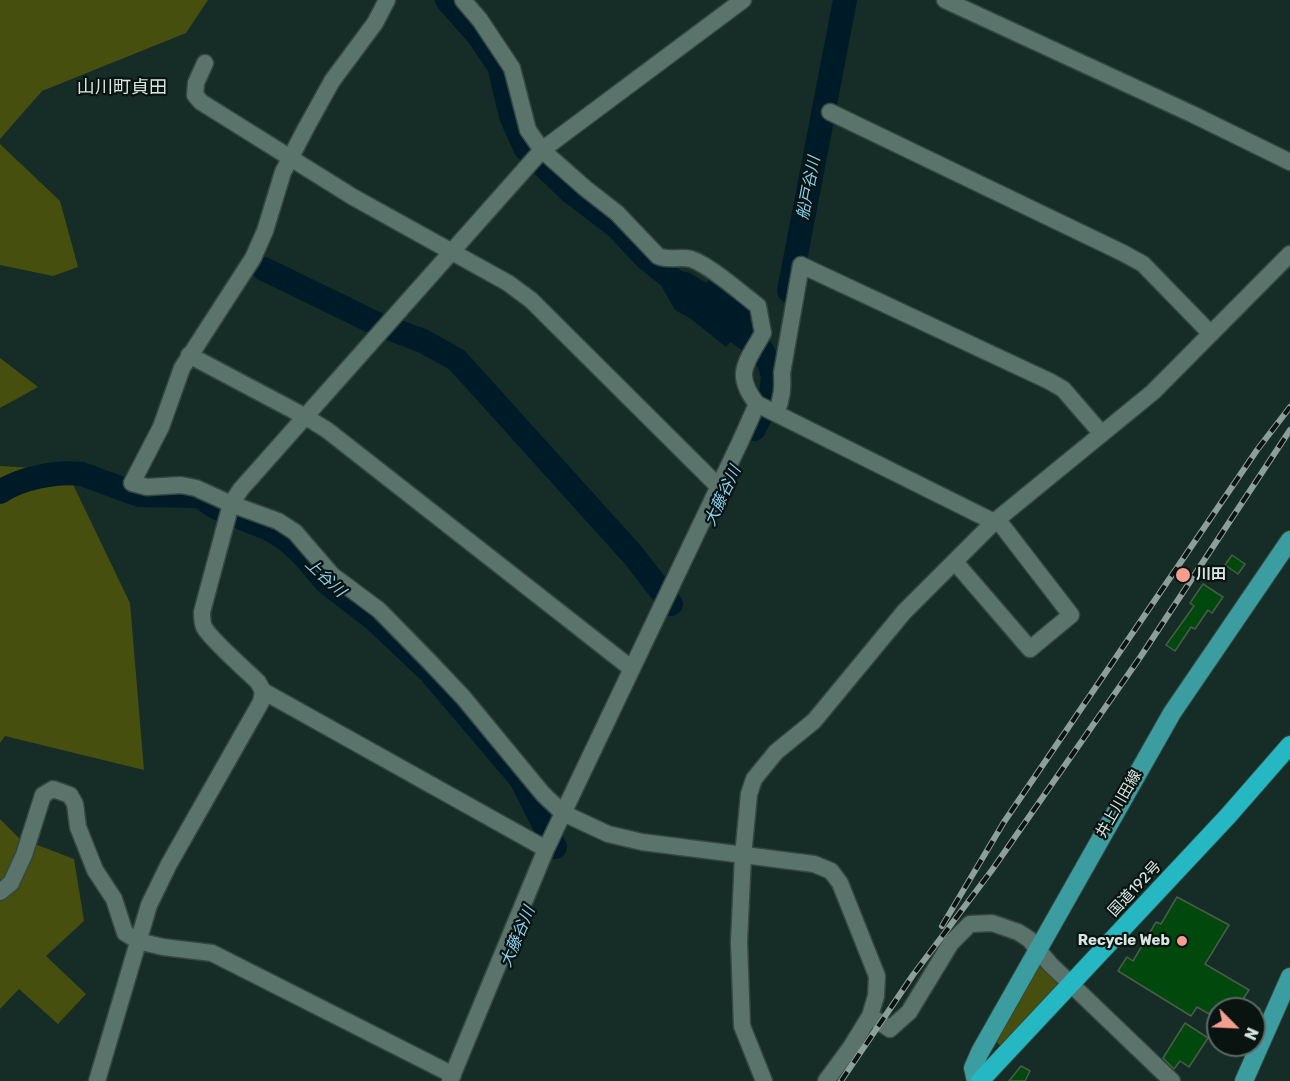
<!DOCTYPE html>
<meta charset="utf-8">
<style>
body{margin:0}
#map{position:relative;width:1290px;height:1081px;overflow:hidden;background:#152d26;font-family:Rubik,sans-serif}
canvas{display:block}
.north{position:absolute;left:1206px;top:997px;width:60px;height:60px;box-sizing:border-box;background:#091310;border:2px solid #5c6764;border-radius:50%;rotate:114deg;font-size:16px;font-weight:700;line-height:24px;text-align:center;color:#d8e6e1}
.north::after{content:'';display:block;margin:auto;width:21px;height:27px;background:#f59d8e;clip-path:polygon(50% 0,100% 100%,50% 72%,0 100%)}
</style>
<div id="map">
<canvas width="1290" height="1081"></canvas>
<div class="north">N</div>
</div>
<script>
const ctx = document.querySelector('canvas').getContext('2d');
ctx.lineJoin = 'round';
function fillPath(path, color) { ctx.fillStyle = color; ctx.fill(path, 'evenodd'); }
function trace(path, color, width, dash) { ctx.strokeStyle = color; ctx.lineWidth = width; ctx.lineCap = dash ? 'butt' : 'round'; ctx.setLineDash(dash || []); ctx.stroke(path); }
function label(font, color, halo, rows, align = 'center') {
  ctx.font = font + ' Rubik,"Noto Sans JP",sans-serif'; ctx.lineWidth = 4.5; ctx.setLineDash([]); ctx.textBaseline = 'middle'; ctx.strokeStyle = halo; ctx.fillStyle = color; for (const [text, x, y, turn = 0] of rows) {
    ctx.save(); ctx.translate(x, y); ctx.rotate((+turn || 0) * Math.PI / 180); ctx.textAlign = isNaN(turn) ? turn : align; if (halo) ctx.strokeText(text, 0, 0); ctx.fillText(text, 0, 0); ctx.restore();
  }
}
fillPath(new Path2D(`
 M 0,0 L 208,0 L 186,33 L 42,91 L 0,139 Z
 M 0,144 L 60,201 L 78,267 L 53,276 L 0,265 Z
 M 0,358 L 38,387 L 0,408 Z
 M 0,466 L 66,470 L 130,603 L 144,770 L 5,736 L 0,743 Z
 M 0,819 L 19,838 L 74,859 L 84,921 L 46,956 L 86,994 L 58,1024 L 19,989 L 0,1009 Z
 M 1041,957 L 1063,980 L 1002,1048 L 995,1040 Z`), '#474f0f');
fillPath(new Path2D(`
 M 675,268 L 681,271 L 690,273 L 706,283 L 710,279 L 751,311 L 753,325 L 741,343 L 730,342 L 726,347 L 691,319 L 675,310 L 662,287 Z`), '#001b28');
trace(new Path2D(`
 M 447,0 L 478,35 L 499,66 L 511,116 L 525,148 L 571,192 L 617,227 L 646,258 L 733,329 L 761,349 L 770,365 L 773,376 L 771,395 L 754,429
 M 264,269 L 375,323 L 423,341 L 457,360 L 633,555 L 671,604
 M 789,291 L 845,0
 M 0,492 C 21,478 57,471 82,474 L 139,495 L 199,496 L 217,508 L 271,530 L 287,540 L 305,557 L 326,582 L 375,620 L 430,672 L 521,779 L 555,847`), '#001b28', 24);
const building = new Path2D(`
 M 1232,555 L 1245,564 L 1238,574 L 1225,565 Z
 M 1203,584 L 1223,597 L 1212,613 L 1208,610 L 1195,629 L 1191,627 L 1175,651 L 1166,645 L 1194,606 L 1190,603 Z
 M 1177,897 L 1229,925 L 1205,964 L 1249,990 L 1243,999 L 1260,1009 L 1212,1009 L 1209,1014 L 1197,1007 L 1191,1016 L 1118,971 L 1127,957 L 1133,961 L 1156,922 L 1161,924 Z
 M 1185,1023 L 1208,1038 L 1189,1067 L 1180,1061 L 1174,1069 L 1163,1058 Z
 M 1021,1066 L 1030,1071 L 1025,1081 L 1009,1081 Z`);
fillPath(building, '#01480d');
trace(building, '#4b5b4b', 1.5);
const minor = new Path2D(`
 M 387,0 L 375,23 L 332,81 L 306,128 L 283,172 L 265,231 L 253,258 L 182,368 L 161,427 L 132,483 L 147,487 L 181,485 L 196,488 L 231,504 L 278,521 L 295,532 L 332,575 L 379,610 L 429,661 L 463,697 L 543,794 L 563,813 L 608,834 L 642,842 L 814,864 L 831,871 L 840,883 L 877,976 L 876,996 L 870,1016 L 851,1047 L 826,1081
 M 463,0 L 480,20 L 512,68 L 528,130 L 542,150 L 585,188 L 617,213 L 658,256 C 668,261 680,256 691,259 C 711,266 741,293 758,306 L 763,333 C 748,361 732,373 757,404 L 994,522
 M 945,0 L 1192,114 L 1290,162
 M 205,63 L 196,83 L 195,95 L 201,102 L 353,197 L 508,283 L 531,300 L 719,487
 M 830,112 L 1123,253 L 1143,264 L 1211,334
 M 189,355 L 306,417 L 327,430 L 632,669
 M 776,413 C 782,399 783,388 782,373 L 801,265 L 1049,381 L 1063,389 L 1102,434
 M 955,562 L 1030,649 L 1071,615 L 997,519
 M 263,691 L 546,849
 M 0,892 L 11,883 L 24,855 L 43,795 L 53,789 L 70,795 L 75,804 L 78,827 L 95,870 L 114,899 L 125,933 L 138,941 L 163,947 L 212,953 L 453,1075
 M 870,1016 L 890,1029 L 909,1012 L 951,943 L 970,924 L 992,923 L 1018,932 L 1029,939 L 1050,964 L 1172,1081
 M 97,1081 L 149,905 L 169,864 L 261,702 L 263,691 L 258,682 C 246,670 211,640 204,627 C 202,622 202,617 202,612 L 231,504 L 241,489 L 542,150 L 743,0
 M 450,1081 L 546,849 L 741,440 L 757,404
 M 764,1081 L 742,1026 L 739,942 L 743,856 L 749,794 L 754,779 L 776,752 L 814,721 L 904,612 L 994,522 L 1153,392 L 1290,254`);
const major = new Path2D(`
 M 976,1081 L 973,1068 L 980,1052 L 1172,713 L 1290,540
 M 1244,1081 L 1290,977`);
const highway = new Path2D(`
 M 980,1081 L 1228,816 L 1290,745`);
trace(minor, '#344741', 19);
trace(major, '#344741', 20);
trace(highway, '#344741', 20);
trace(minor, '#5a746c', 16);
trace(major, '#3b9da0', 18);
trace(highway, '#26b8c2', 18);
const rail = new Path2D(`
 M 942,926 L 1004,822 L 1257,450 L 1290,407
 M 841,1081 L 913,975 L 992,870 L 1141,656 L 1290,430`);
trace(rail, '#8d9f99', 6);
trace(rail, '#091310', 4, [11]);
for (const [x, y, r, color] of [
 [1183,575,8,"#f59d8e"],
 [1182,941,6,"#f59d8e"]
]) { const dot = new Path2D(); dot.arc(x, y, r, 0, 2 * Math.PI); ctx.fillStyle = color; ctx.fill(dot); trace(dot, '#091310', 2); }
label('bold 15px', '#d8e6e1', '#091310', [
 ["川田",1196,575],
 ["Recycle Web",1170,941,"right"]
], 'left');
label('15px', '#d8e6e1', '#091310', [
 ["井上川田線",1119,804,-60],
 ["国道192号",1135,889,-47]
]);
label('italic 16px', '#8cd0f2', '#091310', [
 ["船戸谷川",809,188,-79],
 ["大藤谷川",723,496,-65],
 ["上谷川",325,578,43],
 ["大藤谷川",518,937,-67]
]);
label('18px', '#d8e6e1', '#091310', [
 ["山川町貞田",122,88]
]);
</script>
